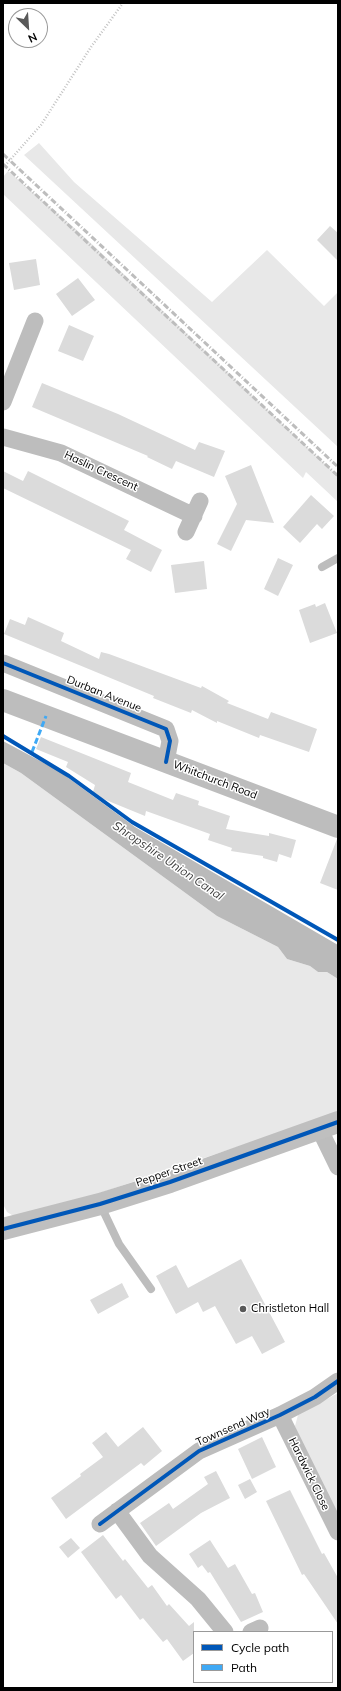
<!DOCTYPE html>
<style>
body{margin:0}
#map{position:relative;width:341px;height:1691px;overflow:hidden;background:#fff;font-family:Mulish,sans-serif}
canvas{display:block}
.frame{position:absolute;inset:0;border:4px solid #000;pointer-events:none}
.legend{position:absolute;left:193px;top:1631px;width:140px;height:52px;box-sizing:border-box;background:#fff;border:1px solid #999;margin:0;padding:5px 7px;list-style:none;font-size:12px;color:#000}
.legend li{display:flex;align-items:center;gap:8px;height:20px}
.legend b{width:20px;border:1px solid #999}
.north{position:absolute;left:8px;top:8px;width:40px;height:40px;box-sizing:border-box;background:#fff;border:1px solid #999;border-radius:50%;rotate:155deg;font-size:11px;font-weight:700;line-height:16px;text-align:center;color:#000}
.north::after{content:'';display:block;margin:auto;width:14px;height:18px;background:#595959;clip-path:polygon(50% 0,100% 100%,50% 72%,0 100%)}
</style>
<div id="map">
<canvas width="341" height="1691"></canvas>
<div class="frame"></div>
<ul class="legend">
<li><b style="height:5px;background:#0057b8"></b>Cycle path</li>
<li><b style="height:5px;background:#3fa9f5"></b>Path</li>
</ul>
<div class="north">N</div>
</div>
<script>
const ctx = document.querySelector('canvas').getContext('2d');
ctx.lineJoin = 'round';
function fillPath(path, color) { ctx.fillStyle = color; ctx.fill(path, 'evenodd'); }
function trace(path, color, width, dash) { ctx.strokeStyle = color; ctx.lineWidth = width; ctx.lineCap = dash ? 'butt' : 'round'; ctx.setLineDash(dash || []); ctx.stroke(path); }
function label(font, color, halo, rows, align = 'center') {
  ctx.font = font + ' Mulish,sans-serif'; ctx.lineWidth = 3; ctx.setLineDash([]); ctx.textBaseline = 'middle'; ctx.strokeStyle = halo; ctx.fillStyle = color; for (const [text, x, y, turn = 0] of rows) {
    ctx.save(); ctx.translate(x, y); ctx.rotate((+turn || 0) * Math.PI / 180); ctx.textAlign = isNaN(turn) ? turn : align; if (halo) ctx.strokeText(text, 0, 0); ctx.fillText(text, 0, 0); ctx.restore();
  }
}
fillPath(new Path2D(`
 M 39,143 L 74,182 L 212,302 L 267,250 L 324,306 L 338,292 L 338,447 L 24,155 Z
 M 8,171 L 78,231 L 338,476 L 338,502 L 306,472 L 303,478 L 3,194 L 3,177 Z
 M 3,763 L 21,773 L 217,916 L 278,947 L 287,959 L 310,966 L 318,972 L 327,972 L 338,979 L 338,1113 L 58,1207 L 15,1217 L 7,1212 L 3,1204 Z
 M 338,1393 L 338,1524 L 299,1438 L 295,1426 L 298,1415 Z`), '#e8e8e8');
fillPath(new Path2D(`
 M 3,741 L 59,771 L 135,827 L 338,945 L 338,979 L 327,972 L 318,972 L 310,966 L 287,959 L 278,947 L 217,916 L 21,773 L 3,763 Z`), '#bababa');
fillPath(new Path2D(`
 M 330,226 L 338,233 L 338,261 L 317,240 Z
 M 36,259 L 40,285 L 14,290 L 9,263 Z
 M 78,278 L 95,300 L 72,316 L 56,294 Z
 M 69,325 L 94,336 L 83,361 L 58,351 Z
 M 42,383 L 118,414 L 195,450 L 199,442 L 225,451 L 214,477 L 176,461 L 172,469 L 147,457 L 148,456 L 32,407 Z
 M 251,465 L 274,523 L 246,520 L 231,551 L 217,544 L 237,504 L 225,476 Z
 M 3,471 L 23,481 L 28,471 L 129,521 L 124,530 L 162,550 L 151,572 L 126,559 L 131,550 L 3,488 Z
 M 311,495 L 334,516 L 322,529 L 317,524 L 300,543 L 283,527 Z
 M 278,558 L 293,565 L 278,596 L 264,589 Z
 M 204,561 L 207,589 L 175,593 L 171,565 Z
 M 325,603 L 337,633 L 310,643 L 299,610 L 315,604 L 316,607 Z
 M 28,617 L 64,633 L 61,641 L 99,659 L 101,652 L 109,654 L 201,688 L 202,686 L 229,701 L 227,703 L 268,719 L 271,712 L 317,729 L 309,752 L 260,735 L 259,738 L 217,721 L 217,723 L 192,710 L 191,713 L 153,698 L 154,696 L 4,634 L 10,619 L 25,625 Z
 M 41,737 L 131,773 L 128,782 L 173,800 L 176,793 L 199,801 L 198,805 L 230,816 L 226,829 L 269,836 L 269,833 L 296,840 L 291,858 L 279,854 L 277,862 L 263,858 L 263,856 L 231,851 L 232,848 L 208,840 L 210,834 L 146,811 L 145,816 L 101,798 L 93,792 L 95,785 L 66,767 L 68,762 L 36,749 Z
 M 337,839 L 338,839 L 338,890 L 320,883 Z
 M 241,1259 L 285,1342 L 262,1354 L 252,1336 L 236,1344 L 215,1306 L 203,1312 L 198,1302 L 176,1314 L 156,1276 L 176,1265 L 188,1288 Z
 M 122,1283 L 129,1297 L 98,1314 L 90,1300 Z
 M 143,1427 L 162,1451 L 144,1466 L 141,1463 L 66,1519 L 51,1498 L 81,1476 L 80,1474 L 103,1457 L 92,1443 L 106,1432 L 118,1447 Z
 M 262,1437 L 276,1467 L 252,1479 L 238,1449 Z
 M 216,1471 L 230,1498 L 201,1513 L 156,1546 L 140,1523 L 169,1503 L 173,1509 L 208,1484 L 204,1477 Z
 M 250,1479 L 257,1492 L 245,1499 L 238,1485 Z
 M 290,1490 L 322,1554 L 324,1553 L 338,1578 L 338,1624 L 304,1574 L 302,1575 L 266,1501 Z
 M 103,1535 L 123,1561 L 125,1559 L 148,1588 L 152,1585 L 167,1606 L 169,1604 L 189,1626 L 194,1622 L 194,1653 L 183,1661 L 167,1639 L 163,1642 L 143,1618 L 140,1620 L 121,1595 L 116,1599 L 81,1552 Z
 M 71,1538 L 80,1548 L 68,1558 L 59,1547 Z
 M 210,1540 L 228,1568 L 235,1564 L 252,1594 L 255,1593 L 263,1612 L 241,1622 L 210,1572 L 208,1573 L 202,1565 L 198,1568 L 189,1554 Z`), '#dbdbdb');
trace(new Path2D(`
 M 3,168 L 41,125 L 91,47 L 123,3`), '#c2c2c2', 2.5, [1, 2]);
trace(new Path2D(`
 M 322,567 L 338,558
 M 100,1204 L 119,1244 L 151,1289`), '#bdbdbd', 8);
trace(new Path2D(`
 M 3,402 L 35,321
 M 3,437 L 61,453 L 194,516
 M 186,532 L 200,501
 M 3,663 L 166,729 L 170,741 L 166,762
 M 319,1128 L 338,1167
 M 280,1415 L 338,1532
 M 117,1511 L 150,1556 L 198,1599 L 225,1632
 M 100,1524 L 199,1451 L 280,1415 L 315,1397 L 338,1381
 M 251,1632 L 260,1628`), '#bdbdbd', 17);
trace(new Path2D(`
 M 3,1229 L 100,1204 L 170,1182 L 338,1122`), '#bfbfbf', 22);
trace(new Path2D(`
 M 3,700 L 338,827`), '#bdbdbd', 22);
trace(new Path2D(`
 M 3,154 L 338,467
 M 3,164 L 338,476`), '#bdbdbd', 3, [6, 2, 1, 2]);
trace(new Path2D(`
 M 32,752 L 46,716`), '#3fa9f5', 3, [6, 3]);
trace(new Path2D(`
 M 3,663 L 166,729 L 170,741 L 166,762
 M 3,736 L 69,776 L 132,822 L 338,940
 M 3,1229 L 100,1204 L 170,1182 L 338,1122
 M 100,1524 L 199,1451 L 280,1415 L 315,1397 L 338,1381`), '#0057b8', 4);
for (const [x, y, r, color] of [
 [243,1309,4,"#595959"]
]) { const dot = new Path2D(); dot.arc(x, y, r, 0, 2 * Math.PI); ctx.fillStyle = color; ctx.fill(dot); trace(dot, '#fff', 1.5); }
label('11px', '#000', '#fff', [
 ["Haslin Crescent",101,471,25],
 ["Durban Avenue",104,694,22],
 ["Whitchurch Road",215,780,21],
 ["Pepper Street",169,1172,-19],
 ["Townsend Way",233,1427,-24],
 ["Hardwick Close",309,1474,64]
]);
label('11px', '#000', '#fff', [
 ["Christleton Hall",251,1309]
], 'left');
label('italic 12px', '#3d3d3d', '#fff', [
 ["Shropshire Union Canal",168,861,34]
]);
</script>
